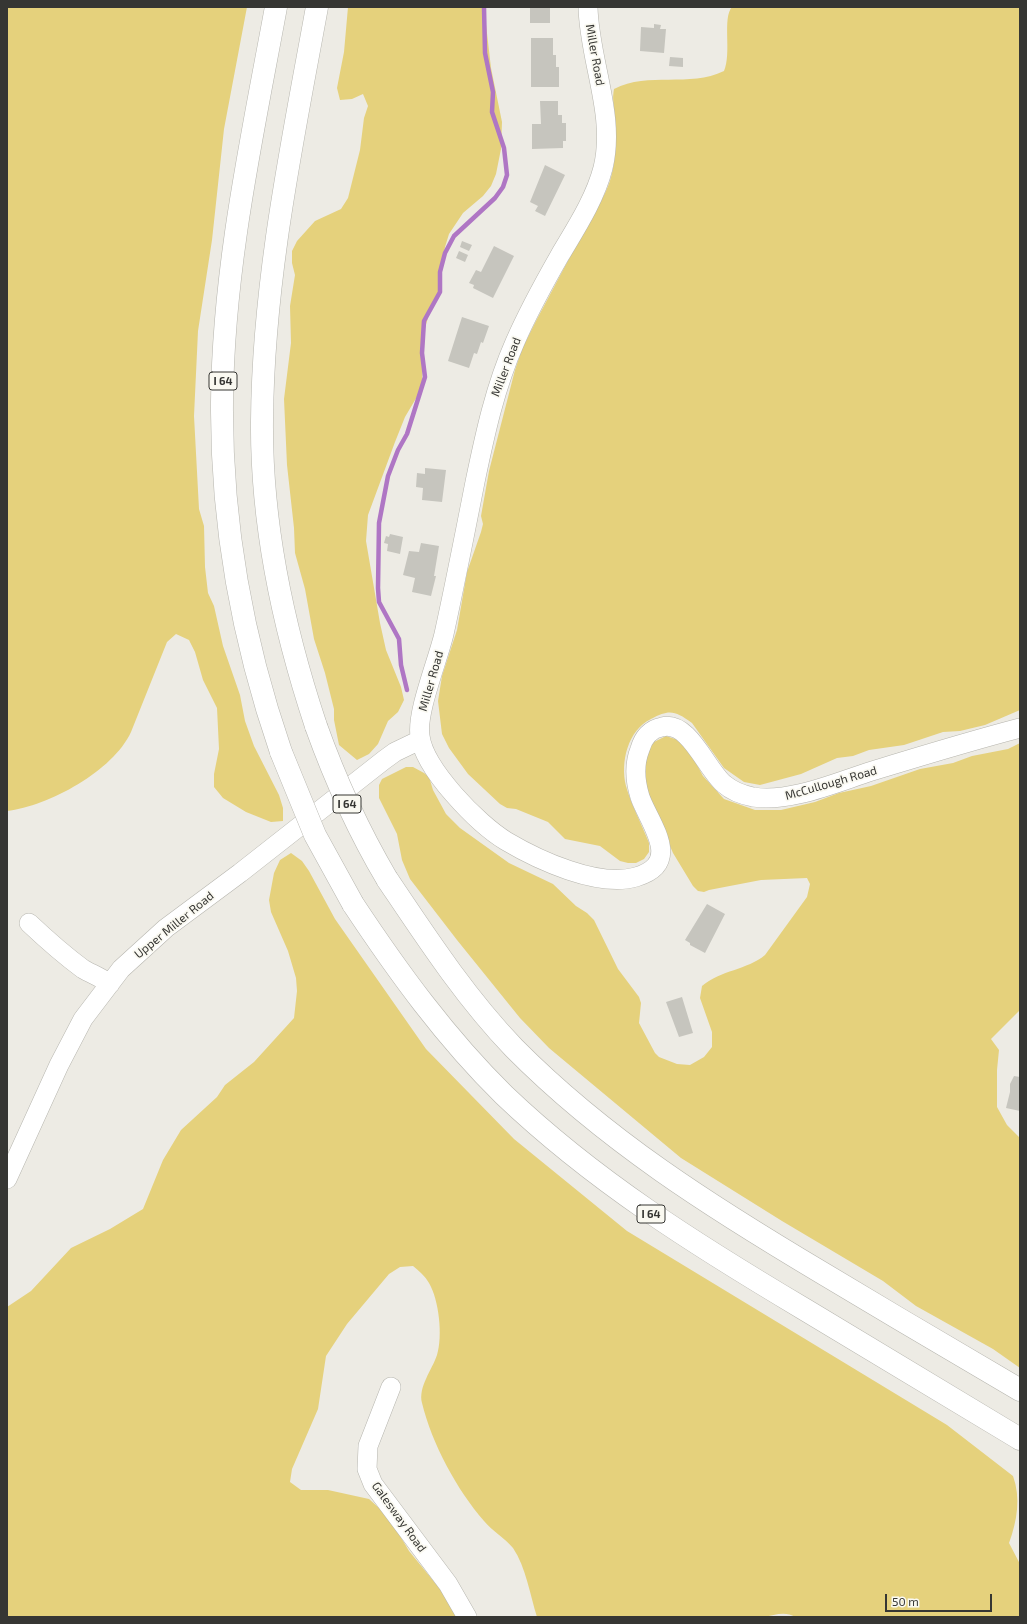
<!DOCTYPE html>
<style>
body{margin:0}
#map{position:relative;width:1027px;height:1624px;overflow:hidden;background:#edebe4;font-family:"Exo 2",sans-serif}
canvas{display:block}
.frame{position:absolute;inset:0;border:8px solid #363633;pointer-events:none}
.scale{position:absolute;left:885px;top:1594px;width:107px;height:18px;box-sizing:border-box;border:2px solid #363633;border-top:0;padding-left:5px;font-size:12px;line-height:14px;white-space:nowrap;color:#363633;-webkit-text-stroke:3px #faf9f1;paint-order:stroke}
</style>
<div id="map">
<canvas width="1027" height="1624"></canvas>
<div class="frame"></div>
<div class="scale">50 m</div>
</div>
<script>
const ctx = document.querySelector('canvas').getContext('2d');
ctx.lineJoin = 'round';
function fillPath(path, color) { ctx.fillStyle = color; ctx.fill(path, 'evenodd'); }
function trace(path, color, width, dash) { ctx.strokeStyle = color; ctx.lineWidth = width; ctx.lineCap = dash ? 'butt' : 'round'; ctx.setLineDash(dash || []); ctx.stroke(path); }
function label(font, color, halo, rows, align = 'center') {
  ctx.font = font + ' "Exo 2",sans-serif'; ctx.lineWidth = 3.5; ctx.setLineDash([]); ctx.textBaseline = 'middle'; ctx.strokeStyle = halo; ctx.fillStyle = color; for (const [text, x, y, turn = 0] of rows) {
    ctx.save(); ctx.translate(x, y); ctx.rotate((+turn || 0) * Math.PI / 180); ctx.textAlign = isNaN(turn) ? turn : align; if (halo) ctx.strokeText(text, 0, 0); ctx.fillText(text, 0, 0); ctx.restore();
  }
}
fillPath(new Path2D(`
 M 7,7 L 247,7 L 224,129 L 212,240 L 198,331 L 194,416 L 199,509 L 204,526 L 205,567 L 208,593 L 214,606 L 223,646 L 240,695 L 245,721 L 254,746 L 279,795 L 283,808 L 283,821 L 271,822 L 246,812 L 223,798 L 214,787 L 214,774 L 219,749 L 217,708 L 203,680 L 195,652 L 189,640 L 176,634 L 167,642 L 131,732 C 113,771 49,806 7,811 Z
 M 348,7 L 484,7 L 491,68 L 502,122 L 501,149 L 496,174 L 491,186 L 483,196 L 463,213 L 449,234 L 445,247 L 438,293 L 432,304 L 425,328 L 422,381 L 418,395 L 405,417 L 395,442 L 368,515 L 366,541 L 380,623 L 386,650 L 401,687 L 404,700 L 398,712 L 388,721 L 378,744 L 369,754 L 357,760 L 339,745 L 334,720 L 334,709 L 325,673 L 314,639 L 305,589 L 295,553 L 294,528 L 287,465 L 284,399 L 291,343 L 290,306 L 295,275 L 292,263 L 292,251 L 297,241 L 315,221 L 341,209 L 348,198 L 360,150 L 364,118 L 368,106 L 363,94 L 352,99 L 340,100 L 337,88 L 344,52 Z
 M 732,7 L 1020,7 L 1020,710 L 985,725 L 960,731 L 943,732 L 904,745 L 869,750 L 853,756 L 837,758 L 801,774 L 760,785 L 744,782 L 724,768 L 692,723 C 675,711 670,709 651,719 C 628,730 620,762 626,786 C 631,804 642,825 649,843 L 649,852 L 644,859 L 636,863 L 628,863 L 620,861 L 600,846 L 565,839 L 548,822 L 516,809 L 507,808 L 500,804 L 468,774 L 449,748 L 442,734 L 438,701 L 442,676 L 457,630 L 467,572 L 481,532 L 483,524 L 481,516 L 489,471 L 515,370 L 522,349 L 537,319 L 596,208 C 617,180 616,150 615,117 C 614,107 612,99 614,89 C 649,71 689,88 724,71 C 732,53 722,18 732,7 Z
 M 666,736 L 678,740 L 691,754 L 703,776 L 724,799 L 755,810 L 781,810 L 815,802 L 839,793 L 871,786 L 920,769 L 953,763 L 972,756 L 1008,749 L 1020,743 L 1020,1010 L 991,1039 L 999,1050 L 997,1070 L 997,1107 L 1007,1125 L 1020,1138 L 1020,1368 L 993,1349 L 916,1306 L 883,1281 L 782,1221 L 681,1158 L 549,1048 L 520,1018 L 457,940 L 410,879 L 402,860 L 397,834 L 379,798 L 379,785 L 382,779 L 406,767 L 413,767 L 424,773 L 429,777 L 433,790 L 446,814 L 460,828 L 509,863 L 553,884 L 576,906 L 587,913 L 594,920 L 618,969 L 639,997 L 641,1003 L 639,1023 L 655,1053 L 659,1057 L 677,1064 L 690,1065 L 704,1057 L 712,1047 L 712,1032 L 700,998 L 702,986 C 721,970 747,970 765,955 L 807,897 L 810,884 L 807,878 L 761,880 L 709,890 L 704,892 L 698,891 L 693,886 L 673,853 L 646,791 L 644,772 L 647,752 L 654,742 Z
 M 291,853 L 302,861 L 309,871 L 335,919 L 426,1049 L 514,1139 L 627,1231 L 947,1425 L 1013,1476 C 1021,1498 1017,1521 1009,1543 L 1020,1564 L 1020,1617 L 795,1617 C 786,1611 774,1615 764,1617 L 537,1617 C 530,1595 526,1567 513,1548 C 505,1538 492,1531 484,1521 C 457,1490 432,1444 422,1403 C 418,1387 432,1370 437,1355 C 443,1336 439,1300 429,1283 C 425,1276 419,1271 413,1266 L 400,1267 L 389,1274 L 347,1324 L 326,1356 L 318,1409 L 292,1469 L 290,1482 L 301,1490 L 328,1490 L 369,1499 L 389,1517 L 409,1551 L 449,1600 L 460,1617 L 7,1617 L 7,1307 L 31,1291 L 71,1248 L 110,1229 L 143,1209 L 163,1160 L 181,1130 L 217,1097 L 225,1085 L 254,1062 L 294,1018 L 297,991 L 296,978 L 288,951 L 271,912 L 269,900 L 274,873 L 280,860 Z`), '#e5d17c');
trace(new Path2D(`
 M 407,690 L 401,665 L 399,639 L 379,602 L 378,588 L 379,523 L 388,476 L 398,450 L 407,434 L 425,377 L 422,353 L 424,321 L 440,292 L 440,272 L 445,253 L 454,236 L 495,198 L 503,187 L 507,175 L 504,148 L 492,112 L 493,92 L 485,53 L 484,7`), '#af76c4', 4.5);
fillPath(new Path2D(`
 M 530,7 L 550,7 L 550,23 L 530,23 Z
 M 654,24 L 661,25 L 660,29 L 666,29 L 664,53 L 640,51 L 641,27 L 654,28 Z
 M 531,38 L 553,38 L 553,55 L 556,55 L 556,67 L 559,67 L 559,87 L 531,87 Z
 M 670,57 L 683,58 L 683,67 L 669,66 Z
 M 540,101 L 558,101 L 558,115 L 562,115 L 562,123 L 566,123 L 566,141 L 563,141 L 563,148 L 532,149 L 532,124 L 541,124 Z
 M 545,165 L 565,175 L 545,216 L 535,211 L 538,206 L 530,202 Z
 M 462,241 L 472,245 L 469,251 L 460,247 Z
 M 494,246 L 514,256 L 493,298 L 473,288 L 474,285 L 469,283 L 476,270 L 481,272 Z
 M 459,251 L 468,255 L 465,262 L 456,258 Z
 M 462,317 L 489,326 L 483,343 L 481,342 L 477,354 L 474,353 L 469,368 L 448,361 Z
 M 425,468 L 446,470 L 442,502 L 422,500 L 423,488 L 416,487 L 417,473 L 425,474 Z
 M 390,534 L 403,537 L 400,554 L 387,551 L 388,544 L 384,543 L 386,536 L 389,537 Z
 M 421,543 L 439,546 L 434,576 L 436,576 L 431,596 L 412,592 L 415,578 L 403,575 L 409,551 L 419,552 Z
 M 707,904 L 725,914 L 705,953 L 690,945 L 690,943 L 685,940 Z
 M 682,997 L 693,1033 L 679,1037 L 666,1002 Z
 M 1014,1076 L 1020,1077 L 1020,1111 L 1006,1108 L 1010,1092 L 1010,1084 Z`), '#c6c5be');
const minor = new Path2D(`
 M 588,7 C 589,60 616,115 603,168 C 595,199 576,228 560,255 C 544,283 528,312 515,342 C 495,387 485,434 475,482 C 465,533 455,584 444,634 C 438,660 416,713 420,736 C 424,769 478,824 506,841 C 538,860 598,888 636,877 C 684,863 649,823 640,797 C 635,781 634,764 640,749 C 643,738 650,729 662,727 C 689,720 706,769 724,784 C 732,791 743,795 753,797 C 790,803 837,782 872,771 C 921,756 970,741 1020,728
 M 29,923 C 46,939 64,955 83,969 C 92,974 102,978 110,984
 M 7,1179 L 59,1065 L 83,1019 L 121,969 L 166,928 L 240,873 L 384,760 L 395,752 L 420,740
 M 391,1387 L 368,1446 L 367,1469 L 373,1484 L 448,1584 L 467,1617`);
const highway = new Path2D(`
 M 276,7 C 252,137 223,269 222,402 C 221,522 242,639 281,752
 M 316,726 C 283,627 261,525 262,421 C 263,281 292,144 317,7
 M 387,879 C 426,937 465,997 514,1048 C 605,1140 713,1208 824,1274 C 889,1313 955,1352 1020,1390
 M 353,904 C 398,972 446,1038 504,1095 C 594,1181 698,1246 804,1309 C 876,1353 948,1396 1020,1439`);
trace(minor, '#b6b5ae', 20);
trace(highway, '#b6b5ae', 23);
trace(minor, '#fff', 19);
trace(highway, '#fff', 22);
const highwayBridge = new Path2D(`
 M 316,726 C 335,779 358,830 387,879
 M 281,752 L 315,835 L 353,904`);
trace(highwayBridge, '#b6b5ae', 23, []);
trace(highwayBridge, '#fff', 22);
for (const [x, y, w] of [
 [223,381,28],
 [347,804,28],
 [651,1214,28]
]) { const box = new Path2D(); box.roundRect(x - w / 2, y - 9, w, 18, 3); ctx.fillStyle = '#faf9f1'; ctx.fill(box); trace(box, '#363633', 1); }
label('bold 11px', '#363633', null, [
 ["I 64",223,381],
 ["I 64",347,804],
 ["I 64",651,1214]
]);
label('12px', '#363633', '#faf9f1', [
 ["Miller Road",595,55,80],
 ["Miller Road",506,367,-69],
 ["Miller Road",431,681,-74],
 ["McCullough Road",831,783,-16],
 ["Upper Miller Road",174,925,-39],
 ["Galesway Road",399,1517,54]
]);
</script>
